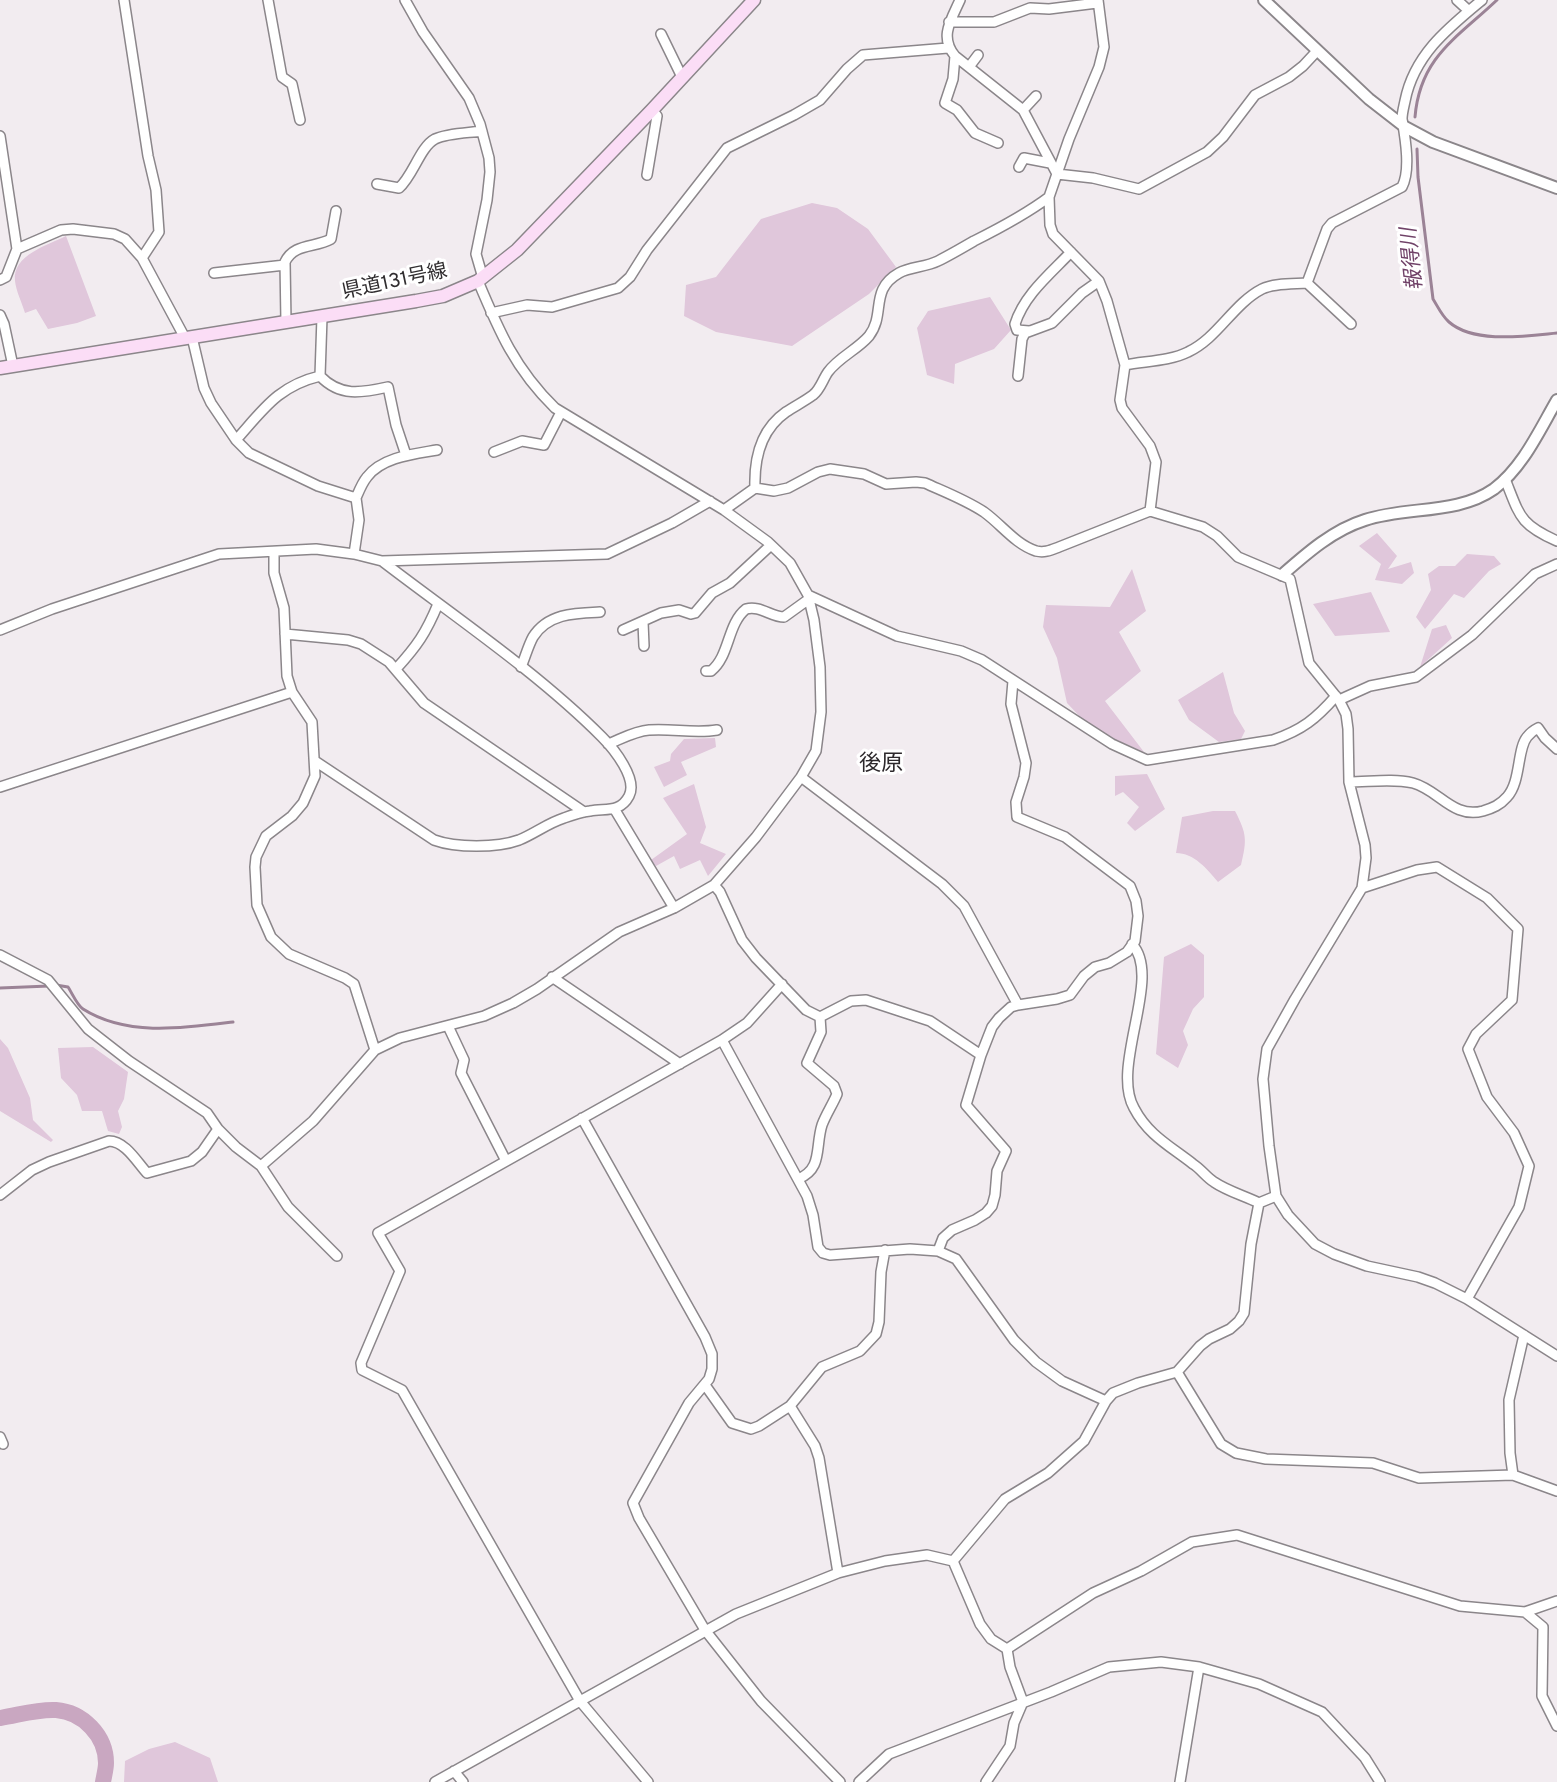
<!DOCTYPE html>
<meta charset="utf-8">
<style>
body{margin:0}
canvas{display:block;background:#f2ecf0}
</style>
<canvas width="1557" height="1782"></canvas>
<script>
const ctx = document.querySelector('canvas').getContext('2d');
ctx.lineJoin = 'round';
function fillPath(path, color) { ctx.fillStyle = color; ctx.fill(path, 'evenodd'); }
function trace(path, color, width, dash) { ctx.strokeStyle = color; ctx.lineWidth = width; ctx.lineCap = dash ? 'butt' : 'round'; ctx.setLineDash(dash || []); ctx.stroke(path); }
function label(font, color, halo, rows, align = 'center') {
  ctx.font = font + ' Overpass,"Noto Sans JP",sans-serif'; ctx.lineWidth = 6; ctx.setLineDash([]); ctx.textBaseline = 'middle'; ctx.strokeStyle = halo; ctx.fillStyle = color; for (const [text, x, y, turn = 0] of rows) {
    ctx.save(); ctx.translate(x, y); ctx.rotate((+turn || 0) * Math.PI / 180); ctx.textAlign = isNaN(turn) ? turn : align; if (halo) ctx.strokeText(text, 0, 0); ctx.fillText(text, 0, 0); ctx.restore();
  }
}
fillPath(new Path2D(`
 M 812,203 L 837,208 L 868,229 L 896,267 L 869,294 L 792,346 L 716,332 L 684,316 L 686,285 L 716,277 L 761,219 Z
 M 66,236 L 96,316 L 77,323 L 48,329 L 36,309 L 25,313 C 22,303 16,291 15,281 C 12,255 48,245 66,236 Z
 M 990,297 L 1011,330 L 994,349 L 955,364 L 954,384 L 927,375 L 917,328 L 928,311 Z
 M 1377,533 L 1397,556 L 1388,569 L 1411,562 L 1414,573 L 1402,584 L 1375,580 L 1381,564 L 1359,546 Z
 M 1467,554 L 1494,556 L 1501,564 L 1489,571 L 1464,598 L 1454,594 L 1425,629 L 1416,617 L 1431,590 L 1428,574 L 1439,566 L 1455,566 Z
 M 1132,569 L 1146,611 L 1119,632 L 1141,671 L 1105,701 L 1144,752 L 1114,739 L 1085,722 L 1067,703 L 1057,658 L 1043,627 L 1046,605 L 1110,607 Z
 M 1371,592 L 1390,632 L 1335,636 L 1313,604 Z
 M 1446,625 L 1452,638 L 1420,667 L 1432,629 Z
 M 1223,672 L 1234,713 L 1245,731 L 1241,739 L 1219,742 L 1189,720 L 1178,700 Z
 M 715,738 L 716,747 L 681,762 L 687,775 L 664,787 L 654,767 L 670,761 L 671,754 L 684,739 Z
 M 1147,774 L 1165,809 L 1135,831 L 1127,823 L 1139,807 L 1123,792 L 1115,796 L 1115,776 Z
 M 694,784 L 706,827 L 700,843 L 726,854 L 708,876 L 700,860 L 680,869 L 674,856 L 656,866 L 651,860 L 687,834 L 663,798 Z
 M 1213,811 L 1235,811 C 1247,834 1247,840 1241,865 L 1218,882 C 1207,869 1194,853 1176,853 L 1182,817 Z
 M 1191,944 L 1204,955 L 1204,997 L 1193,1009 L 1183,1031 L 1188,1045 L 1178,1068 L 1156,1054 L 1164,957 Z
 M 0,1039 L 8,1048 L 30,1098 L 33,1120 L 53,1140 L 51,1142 L 0,1111 Z
 M 93,1047 L 128,1072 L 124,1099 L 118,1111 L 122,1127 L 119,1134 L 108,1131 L 102,1111 L 82,1111 L 77,1095 L 61,1078 L 58,1048 Z
 M 175,1742 L 210,1758 L 218,1782 L 124,1782 L 125,1761 L 149,1749 Z`), '#e0c7db');
trace(new Path2D(`
 M 1415,117 C 1420,57 1457,38 1497,0
 M 1417,149 L 1418,177 L 1433,299 C 1438,307 1442,316 1449,322 C 1474,344 1526,336 1557,333
 M 56,985 L 68,987 C 72,993 77,1005 83,1009 C 127,1037 185,1028 233,1022
 M 0,988 L 49,986`), '#9b8396', 3);
trace(new Path2D(`
 M 0,1718 C 19,1715 37,1709 56,1710 C 83,1712 106,1736 106,1763 C 106,1769 104,1776 103,1782`), '#c9a7c1', 16);
const minor = new Path2D(`
 M 124,0 L 148,156 L 156,190 L 159,232 L 142,258
 M 268,0 L 282,77 L 292,84 L 300,120
 M 405,0 L 423,32 L 469,98 L 480,124 L 489,158 L 490,172 L 487,200 L 476,254 L 483,278
 M 960,0 C 951,20 939,37 955,56 L 1023,110 L 1057,174 L 1093,178 L 1139,189 L 1207,152 L 1223,137 L 1255,95 L 1289,77 L 1303,66 L 1317,51
 M 1098,0 L 1104,47 L 1099,67 L 1069,139 L 1049,197 L 1050,225 L 1053,234 L 1099,281 L 1107,301 L 1125,365 L 1120,400 L 1122,408 L 1150,446 L 1156,462 L 1150,511
 M 1457,0 L 1469,11
 M 949,22 L 994,22 L 1030,8 L 1049,9 L 1097,3
 M 661,34 L 682,77
 M 955,56 L 953,79 L 945,103 L 957,110 L 975,133 L 998,143
 M 969,67 L 978,55
 M 1023,110 L 1036,96
 M 0,136 L 17,249 L 6,277 L 0,280
 M 1019,167 L 1024,158 L 1050,163
 M 647,175 L 657,116 L 652,110
 M 377,184 L 399,188 C 413,176 420,147 435,139 C 448,133 468,133 482,131
 M 17,249 L 61,230 L 73,229 L 114,234 L 125,239 L 142,258 L 185,338
 M 214,273 L 285,265
 M 1307,283 L 1351,324
 M 491,313 L 527,305 L 552,307 L 618,288 L 630,277 L 647,250 L 727,148 L 794,115 L 820,100 L 847,69 L 863,55 L 948,48
 M 0,315 L 4,324 L 13,366
 M 322,317 L 320,376 C 340,397 361,393 388,387 L 396,425 L 406,455
 M 286,322 L 285,262 C 294,243 315,248 331,239 L 336,211
 M 1029,331 L 1017,330 L 1015,324 C 1024,295 1050,274 1071,252
 M 192,337 L 204,388 L 211,403 L 236,440 L 249,453 L 318,486 L 356,498 L 359,520 L 354,554
 M 1125,365 C 1145,361 1170,361 1188,352 C 1218,338 1233,304 1262,289 C 1274,283 1293,284 1307,283 L 1327,229 L 1332,223 L 1402,187 C 1411,170 1405,137 1402,119 C 1402,113 1404,106 1405,101 C 1414,55 1448,28 1482,0
 M 1018,376 L 1022,339 L 1025,333 L 1052,323 L 1082,293 L 1099,281
 M 236,440 C 263,410 278,386 320,376
 M 494,452 L 522,441 L 544,445 L 561,412
 M 1505,479 C 1520,516 1519,524 1557,541
 M 755,488 C 754,459 760,430 786,412 C 795,406 805,401 813,395 C 820,390 823,379 828,372 C 839,357 857,350 869,336 C 886,314 869,290 899,273 C 910,267 926,267 938,261 C 950,255 962,248 974,241 C 1000,228 1025,215 1049,197
 M 356,498 C 359,491 362,483 367,477 C 382,457 414,454 437,450
 M 724,510 L 755,488 L 774,491 L 788,488 L 818,472 L 830,469 L 864,474 L 886,484 L 916,482 L 925,483 C 945,492 966,500 984,512 C 1002,525 1015,544 1036,551 C 1045,553 1051,550 1059,547 L 1150,511 L 1203,527 L 1217,536 L 1238,557 L 1290,579 L 1309,663 L 1339,700 L 1346,714 L 1348,729 L 1349,782 L 1365,845 L 1366,858 L 1362,888 L 1295,999 L 1267,1049 L 1263,1079 L 1269,1146 L 1276,1196 L 1288,1215 L 1315,1244 L 1334,1254 L 1367,1266 L 1418,1277 L 1435,1283 L 1467,1299 L 1557,1356
 M 274,552 L 274,573 L 284,608 L 287,676 L 292,692 L 312,722 L 315,776 L 303,803 L 292,816 L 266,836 L 256,857 L 255,867 L 257,905 L 271,937 L 289,954 L 345,978 L 354,984 L 375,1050
 M 808,595 L 897,636 L 961,651 L 982,660 L 1112,744 L 1147,760 L 1273,740 C 1302,730 1316,719 1336,696
 M 643,622 L 644,646
 M 0,630 L 52,609 L 219,554 L 316,549 L 354,554 L 382,561 L 607,554 L 672,523 L 710,501
 M 623,630 L 661,613 L 679,610 L 691,614 L 695,613 L 712,593 L 730,583 L 771,545
 M 285,634 L 348,640 L 361,644 L 389,662 L 424,703 L 584,812
 M 521,667 C 525,658 528,646 533,637 C 548,613 576,613 600,612
 M 396,669 C 417,646 426,633 438,604
 M 706,671 L 711,671 C 730,656 727,624 746,609 C 760,605 771,617 784,617 L 809,599
 M 1339,700 L 1370,686 L 1416,677 L 1472,635 L 1535,574 L 1557,564
 M 608,744 C 621,739 635,731 649,730 C 672,728 694,734 717,730
 M 315,761 L 434,840 C 456,848 497,848 519,840 C 534,834 548,823 564,818 C 572,815 581,812 590,811 C 606,808 620,813 629,796 C 638,779 614,749 602,737 C 537,672 455,617 382,561
 M 801,777 L 942,884 L 964,906 L 1018,1005
 M 1349,782 C 1369,782 1393,778 1413,783 C 1439,790 1453,819 1483,811 C 1493,808 1500,805 1507,797 C 1521,782 1517,749 1527,737 C 1530,733 1534,730 1538,728 L 1545,738 L 1557,749
 M 0,787 L 292,692
 M 615,810 L 674,908
 M 714,885 L 720,892 L 742,940 L 756,958 L 806,1010 L 820,1017
 M 1362,888 L 1417,870 L 1437,867 L 1487,898 L 1518,929 L 1512,1000 L 1476,1034 L 1468,1049 L 1487,1097 L 1514,1133 L 1529,1166 L 1519,1207 L 1467,1299
 M 1132,944 C 1163,977 1110,1066 1134,1108 C 1148,1135 1170,1146 1193,1164 C 1201,1169 1206,1177 1214,1182 C 1227,1191 1245,1196 1259,1203
 M 0,955 L 48,980 L 88,1029 L 129,1061 L 207,1113 L 218,1129 L 236,1147 L 261,1166 L 288,1207 L 337,1256
 M 552,977 L 680,1064
 M 820,1017 L 851,1001 L 866,1000 L 930,1021 L 981,1055
 M 448,1026 L 464,1060 L 461,1073 L 506,1161
 M 722,1040 L 807,1196 L 813,1215 L 818,1247 L 823,1253 L 830,1255 L 910,1249 L 938,1251 L 956,1259 L 1014,1340 L 1036,1362 L 1062,1381 L 1106,1401
 M 582,1118 L 705,1337 L 712,1354 L 712,1369 L 709,1379 L 689,1403 L 633,1503 L 639,1518 L 705,1630 L 761,1701 L 840,1782
 M 261,1166 L 313,1121 L 375,1050 L 400,1038 L 484,1016 L 513,1003 L 537,989 L 619,932 L 674,908 L 714,885 L 756,837 L 801,777 L 816,751 L 821,712 L 820,667 L 814,620 L 808,595 L 790,563 L 768,542 L 724,510 L 555,408 C 515,369 499,331 478,281
 M 798,1179 C 823,1169 815,1147 822,1125 C 826,1114 833,1104 837,1094 L 834,1086 L 807,1063 L 821,1032 L 820,1017
 M 0,1195 L 32,1170 L 49,1162 L 109,1141 C 125,1141 137,1162 147,1173 L 191,1161 L 202,1152 L 218,1129
 M 938,1251 L 943,1238 L 952,1230 L 975,1220 L 986,1213 L 992,1206 L 995,1195 L 997,1171 L 1006,1151 L 966,1105 L 981,1055 L 992,1027 L 999,1018 L 1011,1007 L 1018,1005 L 1057,999 L 1070,995 L 1084,976 L 1095,967 L 1109,963 L 1127,952 L 1135,941 L 1138,916 L 1136,901 L 1130,886 L 1065,837 L 1017,817 L 1016,802 L 1024,777 L 1026,763 L 1011,704 L 1013,681
 M 1177,1372 L 1221,1444 L 1236,1453 L 1266,1459 L 1373,1463 L 1419,1478 L 1513,1475 L 1557,1491
 M 705,1385 L 732,1423 L 751,1429 L 759,1426 L 790,1406 L 822,1367 L 860,1351 L 876,1334 L 879,1322 L 881,1272 L 885,1250
 M 790,1406 L 815,1446 L 819,1458 L 838,1573
 M 0,1437 L 3,1444
 M 1513,1475 L 1510,1453 L 1509,1400 L 1524,1335
 M 953,1561 L 1005,1499 L 1048,1473 L 1084,1441 L 1106,1401 L 1113,1393 L 1138,1383 L 1177,1372 L 1200,1346 L 1209,1339 L 1230,1329 L 1239,1321 L 1244,1313 L 1251,1244 L 1259,1203 L 1276,1196
 M 953,1561 L 980,1624 L 991,1639 L 1007,1649 L 1010,1667 L 1023,1702 L 1014,1723 L 1010,1746 L 986,1782
 M 1525,1612 L 1543,1627 L 1542,1696 L 1557,1726
 M 1007,1649 L 1093,1593 L 1141,1571 L 1192,1542 L 1237,1535 L 1460,1606 L 1525,1612 L 1557,1601
 M 454,1771 L 463,1782
 M 435,1782 L 736,1614 L 838,1573 L 885,1561 L 927,1555 L 953,1561
 M 648,1782 L 580,1701 L 402,1390 L 362,1370 L 361,1363 L 400,1271 L 378,1233 L 722,1040 L 747,1023 L 782,984
 M 859,1782 L 889,1754 L 1051,1692 L 1109,1667 L 1161,1662 L 1199,1667 L 1259,1684 L 1322,1712 L 1365,1758 L 1380,1782
 M 1180,1782 L 1199,1667`);
const tertiary = new Path2D(`
 M 1264,0 L 1369,99 L 1405,127 L 1433,142 L 1557,188
 M 1282,575 C 1307,553 1333,530 1365,520 C 1407,506 1457,515 1494,489 C 1523,467 1539,431 1557,400`);
const secondary = new Path2D(`
 M 0,368 L 416,301 L 443,296 L 478,281 L 517,250 L 652,110 L 754,0`);
trace(minor, '#8b868a', 12);
trace(tertiary, '#8b868a', 14);
trace(secondary, '#8b868a', 15);
trace(minor, '#fff', 9);
trace(tertiary, '#fff', 10);
trace(secondary, '#fbddf6', 12);
label('20px', '#312e30', '#fff', [
 ["県道131号線",395,283,-12]
]);
label('italic 21px', '#704268', '#fff', [
 ["報得川",1414,259,-96]
]);
label('22px', '#2c282b', '#fff', [
 ["後原",881,766]
]);
</script>
